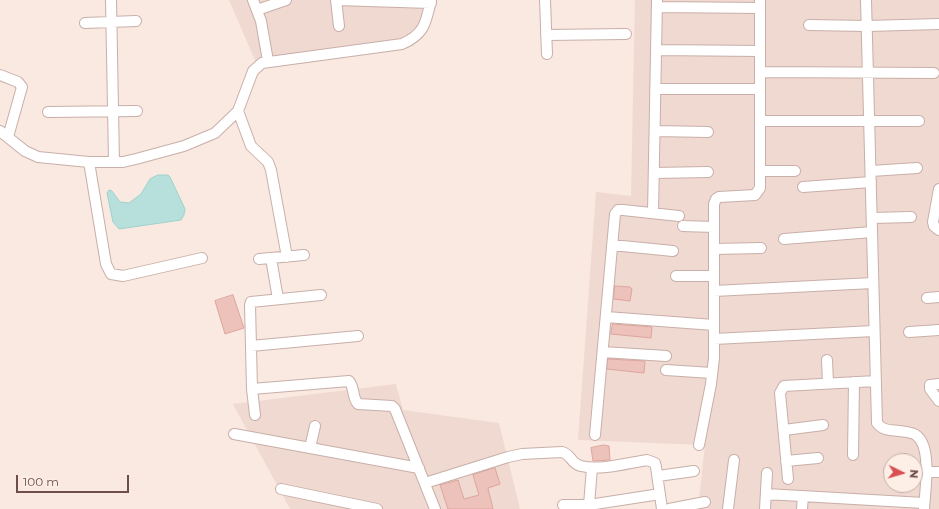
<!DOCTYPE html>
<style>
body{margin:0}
#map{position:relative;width:939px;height:509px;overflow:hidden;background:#f9e9e0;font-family:Montserrat,sans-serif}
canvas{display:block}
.north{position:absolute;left:883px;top:453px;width:40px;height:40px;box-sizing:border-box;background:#fdeee6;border:1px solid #c4aea8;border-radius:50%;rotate:95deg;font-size:11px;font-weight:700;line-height:16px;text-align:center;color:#6e4e4a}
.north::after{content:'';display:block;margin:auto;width:14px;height:18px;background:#d95054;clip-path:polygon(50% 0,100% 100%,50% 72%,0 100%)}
.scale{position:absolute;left:16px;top:475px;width:113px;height:18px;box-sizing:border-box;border:2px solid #6e4e4a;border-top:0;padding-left:5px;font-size:12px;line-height:14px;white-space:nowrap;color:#6e4e4a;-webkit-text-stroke:3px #fdeee6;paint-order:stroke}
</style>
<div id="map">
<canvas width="939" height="509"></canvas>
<div class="north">N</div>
<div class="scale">100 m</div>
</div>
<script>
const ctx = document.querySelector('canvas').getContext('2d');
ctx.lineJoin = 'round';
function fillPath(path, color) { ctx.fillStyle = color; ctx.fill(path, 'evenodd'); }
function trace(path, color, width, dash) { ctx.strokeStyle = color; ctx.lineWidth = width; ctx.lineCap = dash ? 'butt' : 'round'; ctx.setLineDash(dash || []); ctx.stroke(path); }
fillPath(new Path2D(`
 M 229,0 L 428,0 L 420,40 L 257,65 Z
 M 635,0 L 939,0 L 939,509 L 698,509 L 705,445 L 578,440 L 596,192 L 631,196 ZM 891,461 L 915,461 L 915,485 L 891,485 Z
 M 396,384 L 403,410 L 499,423 L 520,509 L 290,509 L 233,404 Z`), '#f0d9d0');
const water = new Path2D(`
 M 158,175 L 168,175 L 170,177 L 185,209 L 184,215 L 181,220 L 119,229 L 113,222 L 107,193 L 109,190 L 112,191 L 120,202 L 129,203 L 141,194 L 150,179 Z`);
fillPath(water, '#b7e0dc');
trace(water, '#9fd1cc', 1);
const building = new Path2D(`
 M 615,286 L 630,287 L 632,289 L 630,301 L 614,299 Z
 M 233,295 L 244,328 L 225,334 L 215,301 Z
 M 613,324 L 652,327 L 651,338 L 611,334 Z
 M 608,359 L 645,361 L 644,373 L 607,369 Z
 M 604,445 L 609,446 L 610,460 L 593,461 L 591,448 Z
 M 495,468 L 500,484 L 488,488 L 493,509 L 448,509 L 440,485 L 458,480 L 464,499 L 479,495 L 473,475 Z`);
fillPath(building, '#ecc2bb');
trace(building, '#dda59d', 1);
const minor = new Path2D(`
 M 111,0 L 114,162
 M 253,0 L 261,21 L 268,61
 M 336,0 L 431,3
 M 336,0 L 339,26
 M 545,0 L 547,54
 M 866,0 L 877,423 C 883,431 891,430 899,431 C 905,432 913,432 917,436 C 932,448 925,491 924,509
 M 657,7 L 760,8
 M 257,10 L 286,0
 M 85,23 L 136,21
 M 809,25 L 867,26 L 939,24
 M 546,35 L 626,34
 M 656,50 L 760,51
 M 760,72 L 934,73
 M 0,75 L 18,82 L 22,87 L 8,137
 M 655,89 L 760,89
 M 238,111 L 251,146 L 268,162 L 271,170 L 287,257
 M 48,112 L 137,111
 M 760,121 L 919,121
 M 0,131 L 25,151 L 38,157 L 89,162 L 123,162 L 136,159 L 184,146 L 215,133 L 238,111 L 253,71 L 262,63 L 402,44 C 425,34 426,22 431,0
 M 655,131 L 708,132
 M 89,162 L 106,264 L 111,274 L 123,276 L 202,258
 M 760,171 L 795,171
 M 871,171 L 917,168
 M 654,173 L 708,172
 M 803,187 L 871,182
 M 939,189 L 933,222 L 934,226 L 939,230
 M 653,213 L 657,0
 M 872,218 L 911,217
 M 683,226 L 714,227
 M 784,239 L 872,232
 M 612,245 L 673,251
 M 714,249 L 761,248
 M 271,258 L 278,299
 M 259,259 L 304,255
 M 676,276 L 714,276
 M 714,291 L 873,283
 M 927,298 L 939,297
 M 606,317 L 714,325
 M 909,332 L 939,330
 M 714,339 L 874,331
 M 251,346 L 358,336
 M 603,352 L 666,356
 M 827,360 L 828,383
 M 666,370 L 712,373
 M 939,384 L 930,385 L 930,389 L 939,401
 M 252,389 L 349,381 C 355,388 352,398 358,404 L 392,406 L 395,409 L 435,509
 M 255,415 L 252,389 L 250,305 L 251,302 L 321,295
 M 784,430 L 823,425
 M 234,434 L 419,468
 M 595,435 L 615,214 L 618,210 L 623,210 L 679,216
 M 699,445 L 711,384 L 714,358 L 714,204 L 716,199 L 719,197 L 755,195 L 760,188 L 760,0
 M 310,448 L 315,426
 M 853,455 L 854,382
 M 786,461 L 818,458
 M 926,472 L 939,472
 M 658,476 L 694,471
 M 788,479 L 780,393 L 784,386 L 876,381
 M 425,483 L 508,457 L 522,454 L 562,452 C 571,454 571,464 581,466 C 599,471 628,463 647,460 L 655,463 L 656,467 L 662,509
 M 281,489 L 377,509
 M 766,494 L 924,503
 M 563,505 L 589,505 L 660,494
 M 589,505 L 592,468
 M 669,509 L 705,502
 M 728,509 L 734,460
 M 765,509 L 767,473
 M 802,509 L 803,496`);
trace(minor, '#c8afa9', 12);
trace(minor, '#fff', 10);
</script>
